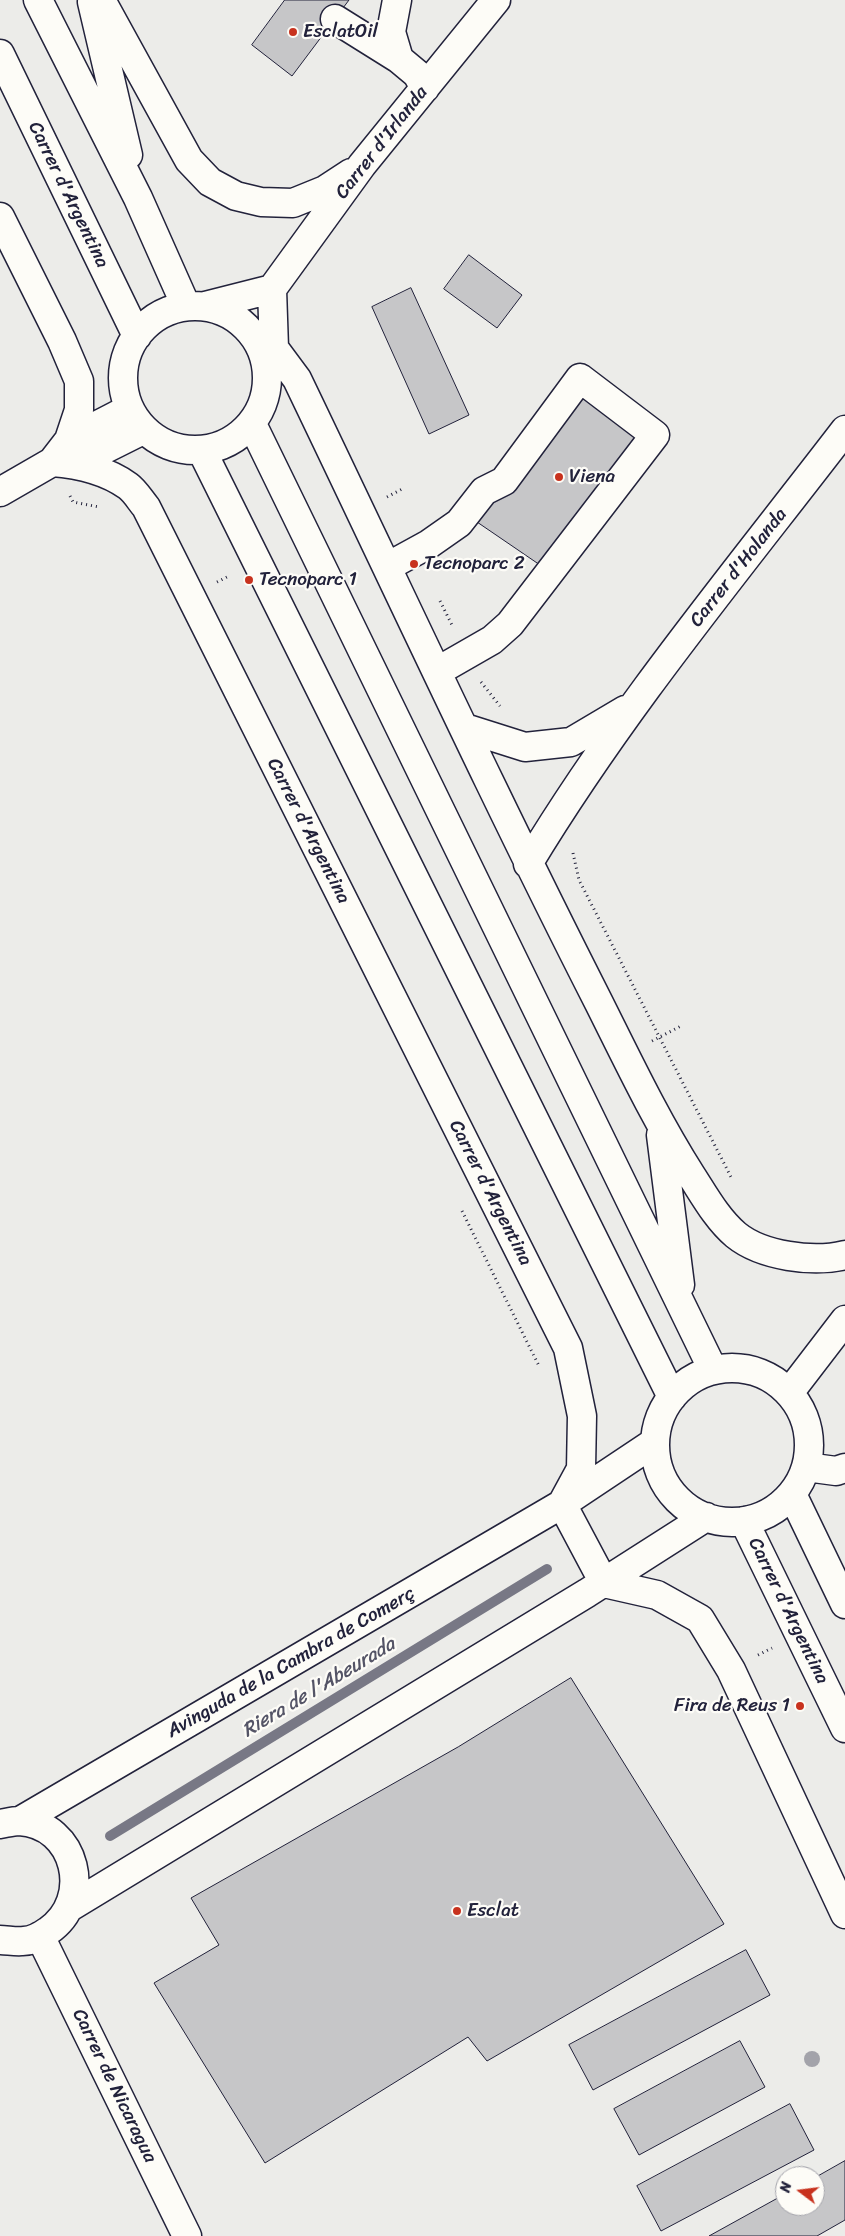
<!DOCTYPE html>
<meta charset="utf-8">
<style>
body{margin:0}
#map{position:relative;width:845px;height:2236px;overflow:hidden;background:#fdfcf7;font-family:Sriracha,sans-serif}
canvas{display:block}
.north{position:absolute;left:775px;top:2166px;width:50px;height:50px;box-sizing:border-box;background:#fdfcf7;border:1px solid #a5a5ac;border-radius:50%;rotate:285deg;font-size:14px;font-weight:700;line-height:20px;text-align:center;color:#22223b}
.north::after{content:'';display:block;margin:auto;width:18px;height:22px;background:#c8321e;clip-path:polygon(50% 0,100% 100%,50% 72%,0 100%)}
</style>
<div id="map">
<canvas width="845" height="2236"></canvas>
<div class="north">N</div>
</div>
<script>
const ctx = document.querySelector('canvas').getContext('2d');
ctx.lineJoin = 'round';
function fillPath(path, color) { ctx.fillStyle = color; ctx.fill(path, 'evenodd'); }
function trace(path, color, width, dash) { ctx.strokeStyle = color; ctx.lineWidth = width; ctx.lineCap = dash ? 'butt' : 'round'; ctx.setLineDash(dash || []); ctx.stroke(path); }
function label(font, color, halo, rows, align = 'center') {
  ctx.font = font + ' Sriracha,sans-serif'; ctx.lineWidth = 4.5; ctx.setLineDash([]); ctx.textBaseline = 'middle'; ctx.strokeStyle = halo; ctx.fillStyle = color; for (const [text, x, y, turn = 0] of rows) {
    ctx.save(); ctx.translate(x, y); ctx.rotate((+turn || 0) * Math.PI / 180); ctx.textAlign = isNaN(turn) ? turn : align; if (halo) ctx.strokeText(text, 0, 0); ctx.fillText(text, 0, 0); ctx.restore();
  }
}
fillPath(new Path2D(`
 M 0,0 L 845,0 L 845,2236 L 0,2236 ZM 785,2176 L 815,2176 L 815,2206 L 785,2206 Z`), '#ecece9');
trace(new Path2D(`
 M 110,1836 L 547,1569`), '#787885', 10);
const building = new Path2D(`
 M 285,0 L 349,0 L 292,76 L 252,45 Z
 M 469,255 L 522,295 L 497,328 L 444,289 Z
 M 411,288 L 469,415 L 429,434 L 372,307 Z
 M 580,386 L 640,432 L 540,565 L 477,522 Z
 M 571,1678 L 724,1924 L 487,2061 L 468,2037 L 265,2163 L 154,1983 L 219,1945 L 191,1898 L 458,1747 Z
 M 746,1950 L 770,1995 L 593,2090 L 569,2045 Z
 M 740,2041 L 765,2087 L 639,2155 L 614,2109 Z
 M 790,2104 L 814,2150 L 661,2231 L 637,2186 Z
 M 845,2161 L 845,2220 L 817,2236 L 709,2236 L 785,2194 L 785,2206 L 815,2206 L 815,2178 Z`);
fillPath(building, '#c6c6c8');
trace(building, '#22223b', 1);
const minor = new Path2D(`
 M 38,0 L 138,198 L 186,306
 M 101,0 L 189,160 L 210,182 L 236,196 L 261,202 L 293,203 L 325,190 L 351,173
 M 397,0 L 391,32 L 399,59
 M 92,2 L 128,155
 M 335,19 L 399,59 L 417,74 L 425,88
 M 0,54 L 137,336
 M 0,217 L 62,341 L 79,381 L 79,410 L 69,440 L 52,462 C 78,464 106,470 128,486 C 135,491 140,500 146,507 L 568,1348 L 582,1416 L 581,1469 L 562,1504 L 604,1583 L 657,1595 L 700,1619 L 731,1670 L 845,1914
 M123 378a72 72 0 1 1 144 0a72 72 0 1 1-144 0Z
 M 205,306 L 272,289
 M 251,332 L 274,348 L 297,379 C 397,587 494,797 599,1003 C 628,1061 656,1120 691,1175 C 704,1195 717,1219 736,1235 C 762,1256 813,1263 845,1255
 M 271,360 L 274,348 L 272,289 L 362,165 L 496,0
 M 252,424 L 713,1370
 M 69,440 L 129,409
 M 202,451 L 672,1397
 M 75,464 L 143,430
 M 0,492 L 52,462
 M 387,567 L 429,544 L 459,523 L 484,491 L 504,481 L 580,378 L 655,435 L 510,624 L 492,640 L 438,671
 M 465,728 L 525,747 L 571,742 L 625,710
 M 528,864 C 621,710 736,572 845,430
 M 661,1135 L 680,1285
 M655 1445a77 77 0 1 1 154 0a77 77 0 1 1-154 0Z
 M 789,1393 L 845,1320
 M 806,1467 L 836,1471 L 845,1468
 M 792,1494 L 845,1604
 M 744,1521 L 845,1728
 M 20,1821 L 562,1504 L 655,1442
 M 0,1824 C 6,1823 13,1821 19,1821 C 77,1824 94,1900 48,1931 C 41,1936 32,1941 23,1941 C 16,1942 7,1940 0,1940
 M 70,1907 L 587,1593 L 706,1517
 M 40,1936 L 187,2236`);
trace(minor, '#22223b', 31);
trace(new Path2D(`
 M 70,496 L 73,502 L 99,507
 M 387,497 L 404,488
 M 217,582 L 229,576
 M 440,601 L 453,627
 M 481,682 L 500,706
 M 573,853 L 579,880 L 731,1177
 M 652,1041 L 681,1026
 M 462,1211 L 539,1366
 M 758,1655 L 772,1648`), '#22223b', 3, [1, 4]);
trace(minor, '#fdfcf7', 28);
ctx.fillStyle = '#a3a3aa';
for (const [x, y] of [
 [812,2059]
]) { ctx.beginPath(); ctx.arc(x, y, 8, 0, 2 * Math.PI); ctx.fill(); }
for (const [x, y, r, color] of [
 [293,32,5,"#c8321e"],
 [559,477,5,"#c8321e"],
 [414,564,5,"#c8321e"],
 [249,580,5,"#c8321e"],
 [800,1706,5,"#c8321e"],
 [457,1911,5,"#c8321e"]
]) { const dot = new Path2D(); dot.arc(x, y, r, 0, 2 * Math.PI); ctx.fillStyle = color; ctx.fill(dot); trace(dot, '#fdfcf7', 2); }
label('19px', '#22223b', '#fdfcf7', [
 ["EsclatOil",303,32],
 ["Viena",569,477],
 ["Tecnoparc 2",424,564],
 ["Tecnoparc 1",259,580],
 ["Fira de Reus 1",790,1706,"right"],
 ["Esclat",467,1911]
], 'left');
label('19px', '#22223b', '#fdfcf7', [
 ["Carrer d'Irlanda",382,143,-52],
 ["Carrer d'Argentina",68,195,64],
 ["Carrer d'Holanda",739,568,-52],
 ["Carrer d'Argentina",308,831,63],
 ["Carrer d'Argentina",490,1193,63],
 ["Carrer d'Argentina",788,1611,64],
 ["Avinguda de la Cambra de Comerç",291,1663,-30],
 ["Carrer de Nicaragua",114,2086,64]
]);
label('italic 20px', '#545466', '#fdfcf7', [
 ["Riera de l'Abeurada",319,1688,-31]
]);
</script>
